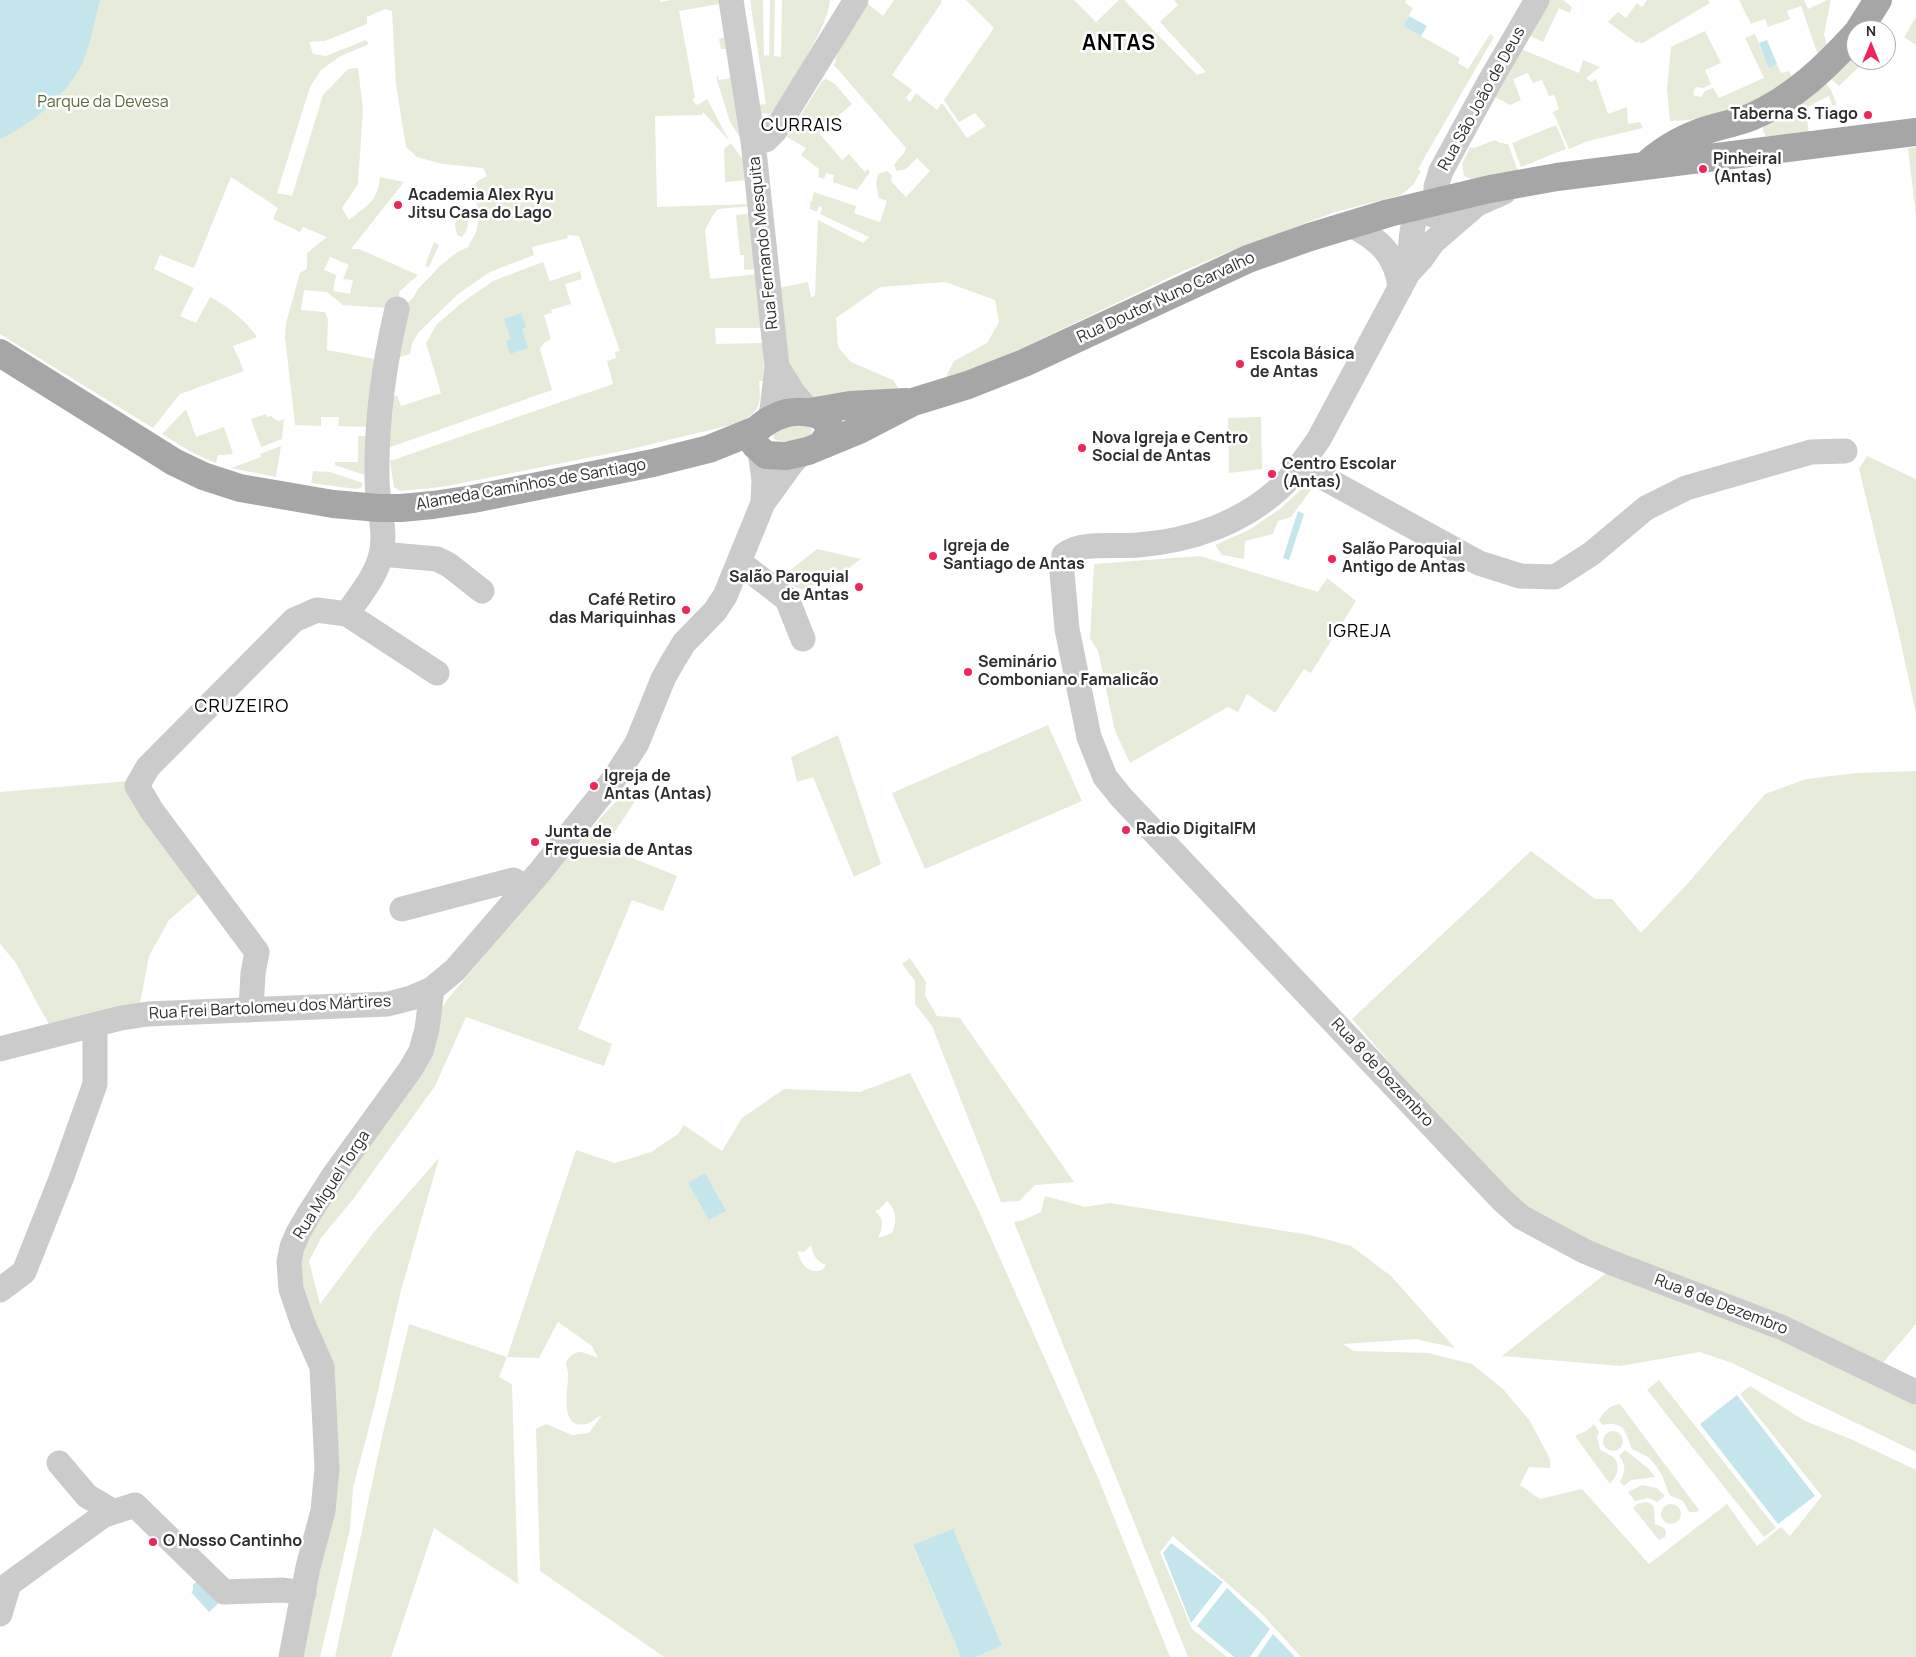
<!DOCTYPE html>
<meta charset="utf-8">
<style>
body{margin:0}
#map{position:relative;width:1916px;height:1657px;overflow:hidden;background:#fff;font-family:Manrope,sans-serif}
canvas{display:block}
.north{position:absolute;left:1846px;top:20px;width:50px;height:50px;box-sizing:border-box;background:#fff;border:1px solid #ababab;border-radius:50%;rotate:0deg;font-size:14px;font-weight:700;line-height:20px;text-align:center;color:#2e2e2e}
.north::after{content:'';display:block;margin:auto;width:18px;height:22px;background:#ee265a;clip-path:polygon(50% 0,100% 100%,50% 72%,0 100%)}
</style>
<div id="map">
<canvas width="1916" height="1657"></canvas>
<div class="north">N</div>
</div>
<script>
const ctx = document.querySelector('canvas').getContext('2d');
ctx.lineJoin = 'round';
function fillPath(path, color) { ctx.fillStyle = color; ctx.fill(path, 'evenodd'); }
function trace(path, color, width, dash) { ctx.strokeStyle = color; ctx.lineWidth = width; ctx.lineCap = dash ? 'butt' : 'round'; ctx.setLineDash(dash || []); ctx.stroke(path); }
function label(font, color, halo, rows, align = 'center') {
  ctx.font = font + ' Manrope,sans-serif'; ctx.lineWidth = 5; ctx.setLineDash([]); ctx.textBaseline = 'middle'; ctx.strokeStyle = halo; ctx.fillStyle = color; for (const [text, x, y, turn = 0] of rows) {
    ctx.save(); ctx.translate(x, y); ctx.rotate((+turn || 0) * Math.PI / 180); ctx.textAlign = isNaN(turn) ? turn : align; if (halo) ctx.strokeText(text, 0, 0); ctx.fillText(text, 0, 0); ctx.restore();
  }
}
fillPath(new Path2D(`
 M 0,0 L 660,0 L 661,2 L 671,0 L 723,0 L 724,2 L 719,4 L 679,11 L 695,97 L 692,100 L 697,105 L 707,99 L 731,144 L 747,164 L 749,180 L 725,182 L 724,149 L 731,143 L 703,112 L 702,115 L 655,116 L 657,207 L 751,204 L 752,206 L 718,209 L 713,215 L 705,230 L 710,279 L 758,274 L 762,328 L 715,328 L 716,344 L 763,343 L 764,381 L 759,381 C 761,406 761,410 739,423 L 627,450 L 472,481 L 441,487 L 400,491 L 394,487 L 390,461 L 613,384 L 607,361 L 616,358 L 615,352 L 620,351 L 579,236 L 567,235 L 568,238 L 532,247 L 534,255 L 490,272 L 458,294 L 418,333 L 412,344 L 410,354 L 396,358 L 408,302 L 413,298 L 418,289 L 440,266 L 456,253 L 468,247 L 476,232 L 480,213 L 474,197 L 476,182 L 487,176 L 483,168 L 442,164 L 417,157 L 406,147 L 396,84 L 392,11 L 385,9 L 367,17 L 367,24 L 325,41 L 309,42 L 313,54 L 326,56 L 366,40 L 369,44 L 339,57 L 321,70 L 310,87 L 277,193 L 292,196 L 323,95 L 348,69 L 358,68 L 363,109 L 358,184 L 342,208 L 349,220 C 368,204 377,203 380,177 L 404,182 L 351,249 L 359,249 L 418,275 L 399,292 L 400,304 L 386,308 L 343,305 L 327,292 L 304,290 L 301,310 L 325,312 L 328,319 L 327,350 L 380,360 L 371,427 L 338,426 L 339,417 L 321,417 L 321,426 L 295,425 L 285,336 L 286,323 L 300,273 L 307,269 L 307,253 L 327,237 L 303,227 L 300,232 L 273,219 L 278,208 L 231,177 L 194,268 L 160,255 L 154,269 L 194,288 L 180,316 L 196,323 L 210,297 C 228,306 245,320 257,337 L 233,346 L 244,371 L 180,394 L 153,428 L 0,334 ZM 330,257 L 349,265 L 343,279 L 353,280 L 350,294 L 333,291 L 336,275 L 324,270 Z
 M 750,0 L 763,0 L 764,56 L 769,55 L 770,0 L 775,0 L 774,56 L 781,57 L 782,0 L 830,0 C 829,27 787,88 771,113 L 767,114 L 761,113 L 758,105 L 766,104 Z
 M 894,0 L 941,0 L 942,2 L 892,75 L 912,90 L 906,98 L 910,102 L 916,93 L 937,110 L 942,103 L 967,138 L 986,126 L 975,113 L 959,122 L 944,100 L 994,28 L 966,0 L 1074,0 L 1096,22 L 1119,0 L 1124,0 L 1197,75 L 1206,72 L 1160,22 L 1178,5 L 1174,0 L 1406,0 L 1405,3 L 1413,8 L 1403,26 L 1460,58 L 1458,63 L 1468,69 L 1490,34 L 1494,37 L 1423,160 L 1418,170 L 1421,171 L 1413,185 L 1401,195 L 1335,212 L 1231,251 L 1183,271 L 987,365 L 945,379 L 954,361 L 987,343 L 999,322 L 995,300 L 945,282 L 880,287 L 836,318 L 838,347 L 851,362 L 893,380 L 899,389 L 814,400 L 788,370 L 779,288 L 808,282 L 811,298 L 815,295 L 818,220 L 863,243 L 869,237 L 820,214 L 822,208 L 819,206 L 817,212 L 810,209 L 810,201 L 812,201 L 814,192 L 856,206 L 854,213 L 880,222 L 887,201 L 879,198 L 876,184 L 878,174 L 887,171 L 892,175 L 891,181 L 906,197 L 930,171 L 917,158 L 906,169 L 897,171 L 894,166 C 896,159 905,155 906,148 L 834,65 L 838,52 L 867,3 L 883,16 Z
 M 1547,0 L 1563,0 L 1572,7 L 1570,13 L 1559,8 L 1543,42 L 1528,35 Z
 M 1647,0 L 1708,0 L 1710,3 L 1641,44 L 1640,41 L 1637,43 L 1608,22 L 1618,12 L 1626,18 L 1637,3 L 1642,7 Z
 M 1739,0 L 1804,0 L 1808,9 L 1827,0 L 1831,0 L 1824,34 L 1828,49 L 1820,61 L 1801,6 L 1787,11 L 1790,19 L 1768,27 L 1765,19 L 1751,24 Z
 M 1916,17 L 1916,45 L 1904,37 Z
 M 1705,31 L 1721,63 L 1705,70 L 1711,84 L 1703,88 L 1696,87 L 1693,93 L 1695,96 L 1701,97 L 1705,91 L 1713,88 L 1719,98 L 1764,78 L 1745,38 L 1755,34 L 1769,67 L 1777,64 L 1781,73 L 1789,71 L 1794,81 L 1725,114 L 1689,120 L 1670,121 L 1667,89 L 1671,47 Z
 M 725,37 L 741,139 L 730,122 L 716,77 L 718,76 L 719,80 L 730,78 L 726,49 L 721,49 L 719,39 Z
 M 1521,49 L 1579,73 L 1583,60 L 1600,67 L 1586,78 L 1591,82 L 1596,79 L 1608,114 L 1627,107 L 1628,124 L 1640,122 L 1643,128 L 1588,141 L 1569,149 L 1553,112 L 1559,109 L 1554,95 L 1549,96 L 1542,80 L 1533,83 L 1528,73 L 1513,79 L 1521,100 L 1510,105 L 1495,97 Z
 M 1849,56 L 1853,60 L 1856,56 L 1856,60 L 1876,60 L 1880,64 L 1877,68 L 1870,62 L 1864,69 L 1860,66 L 1839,86 L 1830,78 Z
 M 826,79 L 835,84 L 852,104 L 819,133 L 842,160 L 849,154 L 865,172 L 868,169 L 870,172 L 857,190 L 833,182 L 834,175 L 826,173 L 824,179 L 818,177 L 819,169 L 801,155 L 806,148 L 787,137 L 822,81 Z
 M 1825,82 L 1831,90 L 1837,105 L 1832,105 L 1829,96 L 1805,108 L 1809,132 L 1771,137 L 1766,136 L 1763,131 L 1763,124 Z
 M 1556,125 L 1566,149 L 1521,167 L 1512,143 Z
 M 1495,140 L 1500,143 L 1508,144 L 1518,171 L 1472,179 L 1464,176 L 1462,164 L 1470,147 L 1474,148 Z
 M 1916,147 L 1916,217 L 1908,148 Z
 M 463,206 L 468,211 C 469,221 469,229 462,237 L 457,235 L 455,225 L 459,207 Z
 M 752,213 L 758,269 L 744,270 L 744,255 L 740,255 L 736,215 Z
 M 434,242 L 439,245 L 429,267 L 425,266 Z
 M 543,262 L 550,281 L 580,271 L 582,279 L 565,284 L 571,304 L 551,310 L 552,313 L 544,315 L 551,339 L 544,343 L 540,349 L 552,390 L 385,449 L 393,397 L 397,395 L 401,406 L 441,393 L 426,343 L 437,324 L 463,302 L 493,281 Z
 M 186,409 L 196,437 L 224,427 L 233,454 L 218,455 L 216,463 L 191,452 L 162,434 Z
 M 266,414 L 267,417 L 271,416 L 278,421 L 284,419 L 282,439 L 261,447 L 251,419 Z
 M 1261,417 L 1262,469 L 1229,473 L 1228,418 Z
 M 792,425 L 810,426 L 813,432 C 805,442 788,442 776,440 L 773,438 L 775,431 Z
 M 358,436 L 370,436 L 364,475 L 335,465 L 335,462 L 358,462 Z
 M 281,446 L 276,477 L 231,468 L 261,457 L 260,454 Z
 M 1867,456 L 1916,479 L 1916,714 L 1899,634 L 1859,469 Z
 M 313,471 L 330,472 L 363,483 L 361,488 L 356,489 L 311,483 Z
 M 1308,483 L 1314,486 L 1291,517 L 1278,521 L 1273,534 L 1245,541 L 1244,559 L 1222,555 L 1215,545 L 1249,530 L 1280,509 Z
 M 817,549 L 861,559 L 845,571 L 802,590 L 779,579 Z
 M 1200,556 L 1318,592 L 1327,578 L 1356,601 L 1311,673 L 1304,669 L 1275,713 L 1247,694 L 1238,712 L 1228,707 L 1130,763 L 1115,731 L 1098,651 L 1090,638 L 1094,564 Z
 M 1048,725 L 1082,801 L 925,869 L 892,793 Z
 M 838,735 L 881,864 L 854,877 L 813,777 L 797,782 L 791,757 Z
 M 1916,771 L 1916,1324 L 1881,1365 L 1587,1244 L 1519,1206 L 1444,1125 L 1352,1019 L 1531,851 L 1595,899 L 1612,899 L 1641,933 L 1688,883 L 1765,794 L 1806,779 L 1857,773 Z
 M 129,781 L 199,894 L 169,920 L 149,956 L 140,1004 L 49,1024 L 37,1003 L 16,963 L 0,944 L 0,792 Z
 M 638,789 L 641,792 L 605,847 L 677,876 L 663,911 L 632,900 L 578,1029 L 612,1044 L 604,1066 L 466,1017 L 435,1086 L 354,1198 L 321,1238 L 309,1261 L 320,1304 L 374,1232 L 439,1158 L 400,1294 L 374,1408 L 353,1488 L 350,1529 L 320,1657 L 297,1657 L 331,1513 L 301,1305 L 299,1245 L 447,1000 L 604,814 C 614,804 623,792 638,789 Z
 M 910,958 L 926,982 L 925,995 L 937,1016 L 960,1018 L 1074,1182 L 1035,1185 L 1019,1201 L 1001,1202 L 932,1026 L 915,1004 L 915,981 L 902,964 Z
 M 910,1073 L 978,1209 L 1099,1480 L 1170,1657 L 976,1657 L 1002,1646 L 913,1546 L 961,1657 L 664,1657 L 540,1571 L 536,1429 L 546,1424 L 572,1435 L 589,1433 L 602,1415 C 597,1417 592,1423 585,1424 C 558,1430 569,1386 568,1374 C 568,1370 566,1366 566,1362 C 578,1346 582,1353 598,1358 L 592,1346 L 558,1322 L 539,1358 L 507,1357 L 499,1377 L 512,1384 L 518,1584 L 434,1528 L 391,1657 L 335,1657 L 382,1437 L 409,1324 L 507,1357 L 576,1150 L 615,1163 L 651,1152 L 678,1134 L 684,1125 L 722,1151 L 742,1118 L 784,1089 L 860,1092 ZM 887,1201 C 897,1210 897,1221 892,1233 L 878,1238 C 883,1227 885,1220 875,1211 L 880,1209 ZM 811,1245 C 813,1255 816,1261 826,1265 L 822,1270 C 806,1274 802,1264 797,1251 L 804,1252 Z
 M 1045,1196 L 1085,1207 L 1110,1203 L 1310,1235 L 1351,1246 L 1391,1276 L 1455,1348 L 1416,1339 L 1343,1344 L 1354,1351 L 1428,1353 L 1472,1364 L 1503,1389 L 1530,1421 L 1550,1459 L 1550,1468 L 1529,1467 L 1520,1485 L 1540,1499 L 1582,1489 L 1649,1564 L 1727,1504 L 1757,1546 L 1781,1527 L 1790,1536 L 1822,1496 L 1740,1394 L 1750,1386 L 1805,1421 L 1853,1440 L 1916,1470 L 1916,1657 L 1301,1657 L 1261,1613 L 1173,1536 L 1160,1552 L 1192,1629 L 1227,1657 L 1188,1657 L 1014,1222 L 1024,1220 L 1041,1212 Z
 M 1609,1271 L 1740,1320 L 1916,1401 L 1916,1452 L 1732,1363 L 1700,1352 L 1620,1366 L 1502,1356 Z
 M 1659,1380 L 1776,1528 L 1764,1537 L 1647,1390 Z
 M 1620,1404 L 1699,1510 L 1697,1512 L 1689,1512 L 1683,1501 L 1671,1496 L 1669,1494 L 1662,1475 L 1653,1462 L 1648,1457 L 1632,1449 C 1624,1431 1626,1421 1602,1425 L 1599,1420 C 1604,1412 1609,1405 1620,1404 Z
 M 1594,1424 L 1599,1432 L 1597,1437 L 1600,1450 C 1604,1452 1611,1455 1614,1458 C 1622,1466 1616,1477 1610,1484 L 1575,1436 L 1586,1431 Z
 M1603 1441a10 10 0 1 1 20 0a10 10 0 1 1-20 0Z
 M 1625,1450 L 1649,1469 L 1655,1477 L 1631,1480 L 1624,1486 L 1620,1482 C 1626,1471 1626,1465 1619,1456 Z
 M 1642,1485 L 1657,1488 L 1665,1496 L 1657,1502 L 1648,1498 L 1635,1501 L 1628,1492 Z
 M 1645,1502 L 1650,1503 L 1654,1507 L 1655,1524 L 1664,1528 L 1666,1532 L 1665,1537 L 1659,1540 L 1633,1508 L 1637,1504 Z
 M1661 1514a10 10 0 1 1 20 0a10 10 0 1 1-20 0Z`), '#e7ecda');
fillPath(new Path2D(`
 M 0,0 L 100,0 C 95,19 90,47 82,64 C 65,97 33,123 0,139 Z
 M 1409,16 L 1427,26 L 1421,36 L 1403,26 Z
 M 1767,40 L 1777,64 L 1769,68 L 1759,43 Z
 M 521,313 L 526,327 L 522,329 L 528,348 L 510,354 L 506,341 L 511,339 L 504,319 Z
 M 1298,511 L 1304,514 L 1289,560 L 1283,558 Z
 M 705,1173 L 726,1211 L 709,1220 L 688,1183 Z
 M 1737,1395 L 1815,1496 L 1778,1524 L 1700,1424 Z
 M 953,1529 L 1002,1646 L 976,1657 L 961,1657 L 913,1545 Z
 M 1171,1543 L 1223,1582 L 1191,1623 L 1163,1553 Z
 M 197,1582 L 220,1602 L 209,1612 L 191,1592 L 193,1591 L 193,1584 Z
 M 1227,1588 L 1270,1629 L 1250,1657 L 1234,1657 L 1197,1626 Z
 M 1273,1634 L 1295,1657 L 1257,1657 Z`), '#c5e5ed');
trace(new Path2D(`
 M 731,0 L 753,141 L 777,367 L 772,410 L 768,421
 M 753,141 L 766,140 L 775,131 L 856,0
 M 1504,192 L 1477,204 L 1433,242 L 1421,259 L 1408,273 L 1319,439 C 1308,455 1297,471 1284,484 C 1245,522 1192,541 1138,545 C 1116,547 1081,541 1064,555 L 1062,572 L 1067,629 L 1089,737 L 1105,777 L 1121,797 L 1502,1200 L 1521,1217 L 1584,1251 L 1615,1264 L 1783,1328 L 1916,1392
 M 1436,202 L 1436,187 L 1441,171 L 1490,81 L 1537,0
 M 1349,224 C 1379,239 1397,255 1400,289
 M 1408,273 C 1412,251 1408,222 1423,204 L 1433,215
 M 777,367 L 794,394 L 810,412
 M 760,451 L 764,480 L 763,503
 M 1302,463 L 1324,478 L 1479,563 L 1520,576 L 1555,577 L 1591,554 L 1646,508 L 1686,488 L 1811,452 L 1845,451
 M 381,554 L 437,559 L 449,565 L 482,591
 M 739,562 L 787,599 L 803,639
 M 347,614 C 359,596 376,576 381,555 C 387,529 377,505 377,479 C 376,423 384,364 397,309
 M 402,909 L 513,880 L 527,887
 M 251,1010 L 253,973 L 257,952 L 152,811 L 137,786 L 148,767 L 294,620 L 317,610 L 347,614 L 437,673
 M 0,1049 L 121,1018 L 148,1014 L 388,1004 L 411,998 L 432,989 L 455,970 L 539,873 L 616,776 L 637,743 L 663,679 L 673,661 L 684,643 L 715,611 L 725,596 L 763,503 L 792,463 L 802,452
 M 0,1290 L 24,1272 L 61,1179 L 95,1084 L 95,1025
 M 59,1463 L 87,1496 L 114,1512
 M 0,1614 L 9,1584 L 104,1515 L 135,1505 L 224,1592 L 283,1590 L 304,1593
 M 291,1657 L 308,1567 L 323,1511 L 327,1468 L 322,1367 L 303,1324 L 291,1289 L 289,1262 L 292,1247 L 298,1233 L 309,1214 L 334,1175 L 410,1070 L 421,1051 L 427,1029 L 432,989`), '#cbcbcb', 25);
trace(new Path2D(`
 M 1859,30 L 1878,0
 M 1647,164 C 1665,148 1687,136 1710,129 C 1724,125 1738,122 1751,117 C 1793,99 1826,67 1856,34
 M 0,353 L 174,462 L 203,476 L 240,488 L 333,504 L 379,508 L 401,508 L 433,505 L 473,499 L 653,463 L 709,449 L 756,430
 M 810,412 L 850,405 L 906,402
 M 822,444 C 844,417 809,408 787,413 C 775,416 765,422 756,430 L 753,438 L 755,445 L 766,455 L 786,456 L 808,451 L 859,430 L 913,402 L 968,385 L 1024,363 L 1248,259 L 1310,237 L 1389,213 L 1490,189 L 1557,177 L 1916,132`), '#a6a6a6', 28);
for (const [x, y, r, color] of [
 [1868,115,5,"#ee265a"],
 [1703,169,5,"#ee265a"],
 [398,205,5,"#ee265a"],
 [1240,364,5,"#ee265a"],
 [1082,448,5,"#ee265a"],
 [1272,474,5,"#ee265a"],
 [933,556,5,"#ee265a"],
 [1332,559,5,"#ee265a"],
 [859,587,5,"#ee265a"],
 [686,610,5,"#ee265a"],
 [968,672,5,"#ee265a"],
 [594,786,5,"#ee265a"],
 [1126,830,5,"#ee265a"],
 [535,842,5,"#ee265a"],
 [153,1542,5,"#ee265a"]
]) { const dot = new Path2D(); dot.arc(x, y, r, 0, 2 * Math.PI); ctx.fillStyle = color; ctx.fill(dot); trace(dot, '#fff', 2); }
label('16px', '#2e2e2e', '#fff', [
 ["Rua São João de Deus",1482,99,-61],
 ["Rua Fernando Mesquita",764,243,-96],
 ["Rua Doutor Nuno Carvalho",1166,298,-25],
 ["Alameda Caminhos de Santiago",531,485,-10],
 ["Rua Frei Bartolomeu dos Mártires",270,1008,-3],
 ["Rua 8 de Dezembro",1382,1073,47],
 ["Rua Miguel Torga",332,1185,-57],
 ["Rua 8 de Dezembro",1721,1305,21]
]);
label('16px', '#5a6b39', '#fff', [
 ["Parque da Devesa",103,103]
]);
label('bold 16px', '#2e2e2e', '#fff', [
 ["Taberna S. Tiago",1858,115,"right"],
 ["Pinheiral",1713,160],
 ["(Antas)",1713,178],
 ["Academia Alex Ryu",408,196],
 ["Jitsu Casa do Lago",408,214],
 ["Escola Básica",1250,355],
 ["de Antas",1250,373],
 ["Nova Igreja e Centro",1092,439],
 ["Social de Antas",1092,457],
 ["Centro Escolar",1282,465],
 ["(Antas)",1282,483],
 ["Igreja de",943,547],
 ["Santiago de Antas",943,565],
 ["Salão Paroquial",1342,550],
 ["Antigo de Antas",1342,568],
 ["Salão Paroquial",849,578,"right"],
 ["de Antas",849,596,"right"],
 ["Café Retiro",676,601,"right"],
 ["das Mariquinhas",676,619,"right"],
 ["Seminário",978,663],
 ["Comboniano Famalicão",978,681],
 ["Igreja de",604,777],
 ["Antas (Antas)",604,795],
 ["Radio DigitalFM",1136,830],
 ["Junta de",545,833],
 ["Freguesia de Antas",545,851],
 ["O Nosso Cantinho",163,1542]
], 'left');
ctx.letterSpacing = '1px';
label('18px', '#000', '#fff', [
 ["CURRAIS",802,126],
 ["IGREJA",1360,632],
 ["CRUZEIRO",242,707]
]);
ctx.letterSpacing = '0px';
ctx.letterSpacing = '1px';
label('bold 21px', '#000', '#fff', [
 ["ANTAS",1119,44]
]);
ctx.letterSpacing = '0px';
</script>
